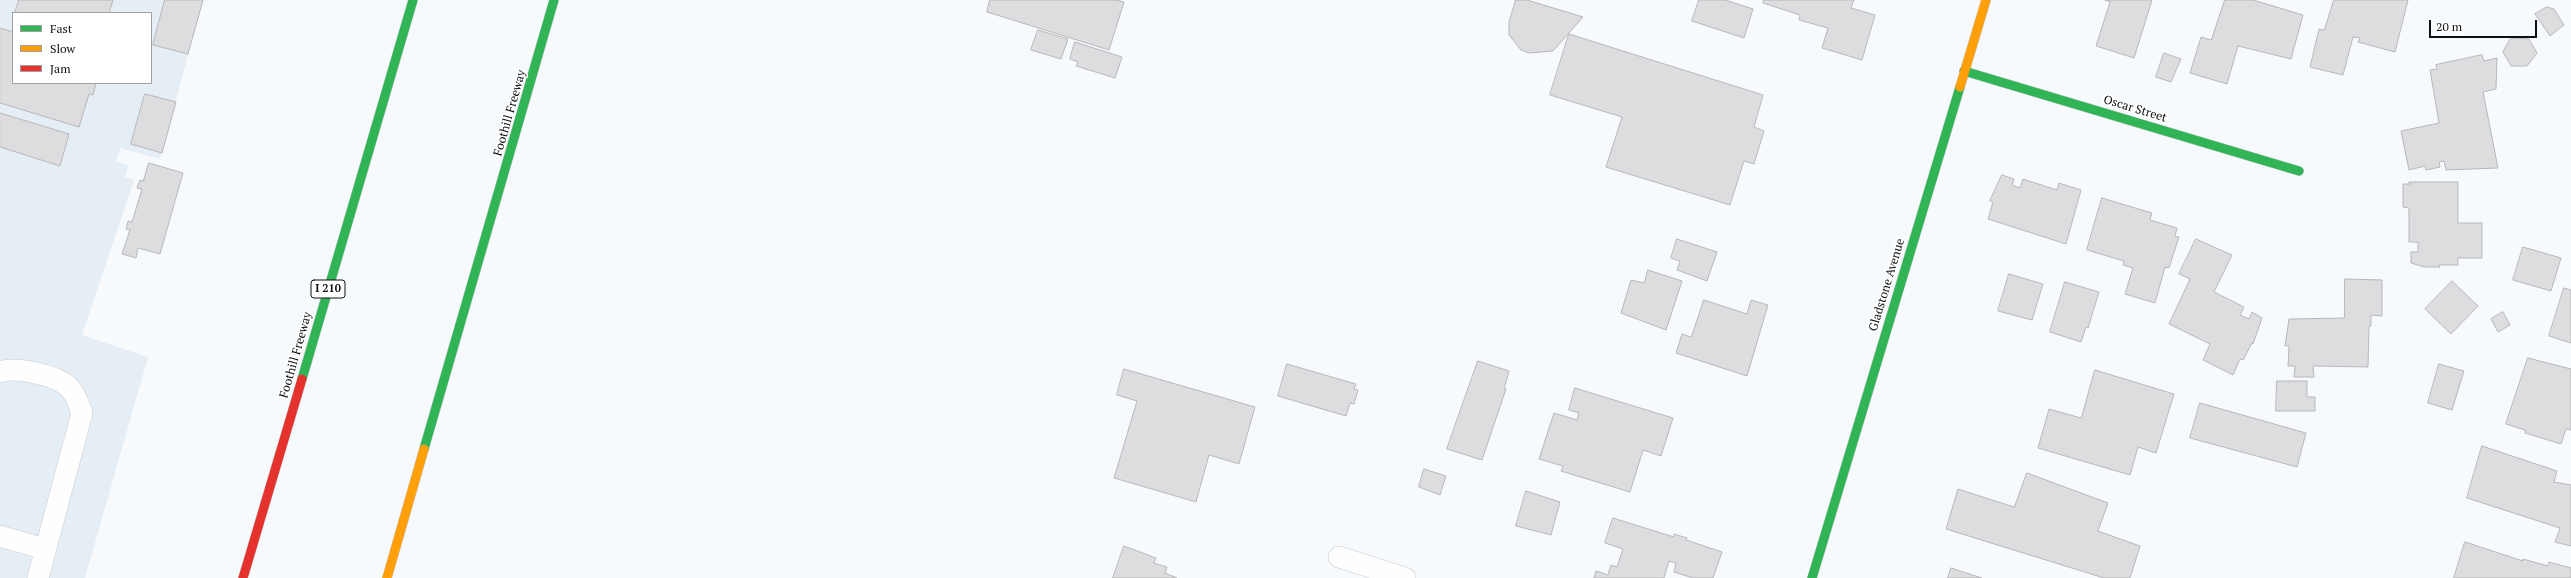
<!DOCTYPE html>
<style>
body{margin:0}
#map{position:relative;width:2571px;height:578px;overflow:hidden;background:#f7fafd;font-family:"PT Serif",serif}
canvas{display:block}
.legend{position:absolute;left:12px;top:12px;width:140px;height:72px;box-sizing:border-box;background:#fff;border:1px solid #9e9fa0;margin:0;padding:5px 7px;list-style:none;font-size:12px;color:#0d1012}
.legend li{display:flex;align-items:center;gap:8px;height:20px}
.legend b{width:20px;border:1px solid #9e9fa0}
.scale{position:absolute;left:2429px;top:20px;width:108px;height:18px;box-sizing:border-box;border:2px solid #0d1012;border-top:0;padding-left:5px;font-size:12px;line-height:14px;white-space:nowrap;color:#0d1012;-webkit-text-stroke:3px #fff;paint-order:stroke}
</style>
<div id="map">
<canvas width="2571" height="578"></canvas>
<ul class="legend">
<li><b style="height:5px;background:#30b455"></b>Fast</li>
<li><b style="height:5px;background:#ff9f0a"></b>Slow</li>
<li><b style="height:5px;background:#e5322d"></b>Jam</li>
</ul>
<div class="scale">20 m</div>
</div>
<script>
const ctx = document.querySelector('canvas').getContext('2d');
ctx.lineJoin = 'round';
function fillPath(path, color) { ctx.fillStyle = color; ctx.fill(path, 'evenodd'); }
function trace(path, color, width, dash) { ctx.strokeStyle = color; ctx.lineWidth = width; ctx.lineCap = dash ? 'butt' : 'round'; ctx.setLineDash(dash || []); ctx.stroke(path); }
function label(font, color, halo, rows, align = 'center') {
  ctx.font = font + ' "PT Serif",serif'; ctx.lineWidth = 3; ctx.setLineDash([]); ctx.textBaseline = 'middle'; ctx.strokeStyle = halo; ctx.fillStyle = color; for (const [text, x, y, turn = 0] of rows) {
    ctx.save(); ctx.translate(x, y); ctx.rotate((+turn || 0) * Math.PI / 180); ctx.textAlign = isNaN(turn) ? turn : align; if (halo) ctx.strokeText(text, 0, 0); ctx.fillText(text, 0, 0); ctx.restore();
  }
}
fillPath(new Path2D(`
 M 0,0 L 203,0 L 160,159 L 120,148 L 116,162 L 128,165 L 125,177 L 134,180 L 82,335 L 148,357 L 85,578 L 0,578 ZM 13,13 L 151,13 L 151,83 L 13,83 Z`), '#e5eef5');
const building = new Path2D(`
 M 19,0 L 113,0 L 109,13 L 15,13 Z
 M 165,0 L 203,0 L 188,54 L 153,45 Z
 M 990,0 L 1116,0 L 1124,2 L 1109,50 L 987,12 Z
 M 1516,0 L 1527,0 L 1583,17 L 1553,51 L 1529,53 L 1521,50 L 1509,35 L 1509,22 Z
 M 1699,0 L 1725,0 L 1753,9 L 1744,38 L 1692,21 Z
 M 1764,0 L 1854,0 L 1851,8 L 1875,15 L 1862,60 L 1822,48 L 1828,28 L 1799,20 L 1800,15 L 1763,3 Z
 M 2105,0 L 2152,0 L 2134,58 L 2096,46 L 2110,2 Z
 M 2225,0 L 2253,0 L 2303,15 L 2291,59 L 2238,46 L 2227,84 L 2190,73 L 2201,37 L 2211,40 Z
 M 2334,0 L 2408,0 L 2395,52 L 2358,42 L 2360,38 L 2353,37 L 2343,75 L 2310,67 L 2319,29 L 2324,30 Z
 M 2547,7 L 2554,9 L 2564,25 L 2550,36 L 2535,14 Z
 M 0,28 L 13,32 L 13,83 L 96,83 L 93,95 L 89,94 L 79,127 L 0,103 Z
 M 1038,30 L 1068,39 L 1061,59 L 1031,50 Z
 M 1569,34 L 1763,95 L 1754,127 L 1764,131 L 1754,164 L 1744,161 L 1730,205 L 1606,167 L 1622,117 L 1550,95 Z
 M 2511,38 L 2529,39 L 2537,53 L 2527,66 L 2511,66 L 2503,52 Z
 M 1075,42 L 1122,57 L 1115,78 L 1076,66 L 1078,62 L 1070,59 Z
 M 2164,53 L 2181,59 L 2171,82 L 2156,77 Z
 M 2482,55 L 2484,61 L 2497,58 L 2496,89 L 2483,92 L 2498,168 L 2446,170 L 2444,161 L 2439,162 L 2440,167 L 2426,170 L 2425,166 L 2409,170 L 2401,131 L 2439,123 L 2430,70 L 2437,69 L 2436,65 Z
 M 145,94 L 176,102 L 162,153 L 131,144 Z
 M 0,113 L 69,134 L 60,166 L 0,147 Z
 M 149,163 L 183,173 L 160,254 L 138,248 L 136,258 L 122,254 L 130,230 L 126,229 L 128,221 L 132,222 L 142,189 L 137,188 L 140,180 L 143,181 Z
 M 2002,175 L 2014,179 L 2012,185 L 2020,188 L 2023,179 L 2057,190 L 2059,183 L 2081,190 L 2066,244 L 1988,219 L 1993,202 L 1990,201 Z
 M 2409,182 L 2458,182 L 2458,223 L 2482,223 L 2482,258 L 2458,258 L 2458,265 L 2439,265 L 2440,267 L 2424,267 L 2411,263 L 2411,252 L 2418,252 L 2418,242 L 2409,242 L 2409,208 L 2403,207 L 2403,184 L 2410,184 Z
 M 2102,198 L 2152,213 L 2150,220 L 2177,228 L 2175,236 L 2179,237 L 2169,268 L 2165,267 L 2155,303 L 2125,294 L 2133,268 L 2123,265 L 2124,261 L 2087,250 Z
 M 1677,239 L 1717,252 L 1707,281 L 1677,270 L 1680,261 L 1671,258 Z
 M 2196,239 L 2232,255 L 2214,292 L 2244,307 L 2240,315 L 2249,319 L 2252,312 L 2262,318 L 2253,344 L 2252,343 L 2243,360 L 2240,359 L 2233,375 L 2203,360 L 2210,344 L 2169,324 L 2190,279 L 2179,274 Z
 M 2523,247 L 2561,258 L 2551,291 L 2513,280 Z
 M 1648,270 L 1682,281 L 1666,330 L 1621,313 L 1631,280 L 1644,283 Z
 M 2009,274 L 2043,284 L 2032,320 L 1998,311 Z
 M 2345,279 L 2382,280 L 2382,316 L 2371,315 L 2371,326 L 2369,326 L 2368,367 L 2313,366 L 2314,377 L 2294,377 L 2295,366 L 2288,366 L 2289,346 L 2285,346 L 2289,319 L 2344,318 Z
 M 2452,281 L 2478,306 L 2451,334 L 2425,309 Z
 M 2065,282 L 2099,292 L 2088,328 L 2086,327 L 2081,342 L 2050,332 Z
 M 2564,288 L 2571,290 L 2571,343 L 2549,336 Z
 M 1704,300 L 1747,314 L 1751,300 L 1768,305 L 1747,376 L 1676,353 L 1682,334 L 1691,337 Z
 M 2503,312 L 2510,325 L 2498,332 L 2491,319 Z
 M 2528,358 L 2571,369 L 2571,430 L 2566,429 L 2561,444 L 2525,433 L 2525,430 L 2506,424 Z
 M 1478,361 L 1509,371 L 1504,389 L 1506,389 L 1482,460 L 1447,449 Z
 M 1287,364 L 1356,384 L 1354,389 L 1358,390 L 1354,404 L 1350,403 L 1346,416 L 1278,396 Z
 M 2439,364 L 2464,371 L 2452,410 L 2428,403 Z
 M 1124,369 L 1255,407 L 1239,464 L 1209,455 L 1196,502 L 1114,478 L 1137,401 L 1117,395 Z
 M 2095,370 L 2174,394 L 2156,453 L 2138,447 L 2130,475 L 2038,448 L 2049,409 L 2081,418 Z
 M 2277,381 L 2307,381 L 2307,397 L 2315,397 L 2315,411 L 2276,411 Z
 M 1575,388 L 1673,418 L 1661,456 L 1643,450 L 1630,492 L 1561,471 L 1563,466 L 1539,459 L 1554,413 L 1577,420 L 1579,413 L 1569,410 Z
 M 2200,403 L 2306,433 L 2297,467 L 2190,438 Z
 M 2482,446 L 2557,471 L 2554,482 L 2571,485 L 2571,546 L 2555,542 L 2560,528 L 2467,498 Z
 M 1424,469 L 1446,476 L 1440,495 L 1419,487 Z
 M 2027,473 L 2108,503 L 2098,531 L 2140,546 L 2130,578 L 2104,578 L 1946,529 L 1958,489 L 2014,507 Z
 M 1526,491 L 1560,502 L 1551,535 L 1516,526 Z
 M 1613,518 L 1674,537 L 1674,534 L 1687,538 L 1686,540 L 1722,552 L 1713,578 L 1693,578 L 1674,572 L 1676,563 L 1669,561 L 1664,578 L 1594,578 L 1596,571 L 1608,575 L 1611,565 L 1617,567 L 1623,549 L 1605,543 Z
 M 2465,542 L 2523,561 L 2523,559 L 2548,566 L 2549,562 L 2571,568 L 2571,578 L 2454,578 Z
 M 1124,546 L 1156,558 L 1154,563 L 1167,567 L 1165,573 L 1177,578 L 1113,578 Z
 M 1951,568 L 1982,578 L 1948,578 Z`);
fillPath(building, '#dddddf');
trace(building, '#b7b7b9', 1);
const lane = new Path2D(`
 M 0,372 C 15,366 52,375 65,384 C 75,391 78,403 82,413 L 38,578
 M 0,536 L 45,549
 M 1339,557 L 1405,578`);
const fast = new Path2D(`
 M 1964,71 L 2299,171
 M 302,379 L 413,0
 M 424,449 L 554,0
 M 1812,578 L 1960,87`);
const slow = new Path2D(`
 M 1960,87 L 1986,0
 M 387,578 L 424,449`);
const jam = new Path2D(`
 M 243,578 L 302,379`);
trace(lane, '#c8cacd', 22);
trace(fast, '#c8cacd', 10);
trace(slow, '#c8cacd', 10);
trace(jam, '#c8cacd', 10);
trace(lane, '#fefeff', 21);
trace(fast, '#30b455', 9);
trace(slow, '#ff9f0a', 9);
trace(jam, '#e5322d', 9);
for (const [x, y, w] of [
 [328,289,34]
]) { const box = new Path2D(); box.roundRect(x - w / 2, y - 9, w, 18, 3); ctx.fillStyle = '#fff'; ctx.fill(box); trace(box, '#0d1012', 1); }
label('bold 11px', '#0d1012', null, [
 ["I 210",328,289]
]);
label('12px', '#0d1012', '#fff', [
 ["Oscar Street",2135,109,17],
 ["Foothill Freeway",510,113,-74],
 ["Gladstone Avenue",1887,285,-73],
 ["Foothill Freeway",296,355,-74]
]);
</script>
